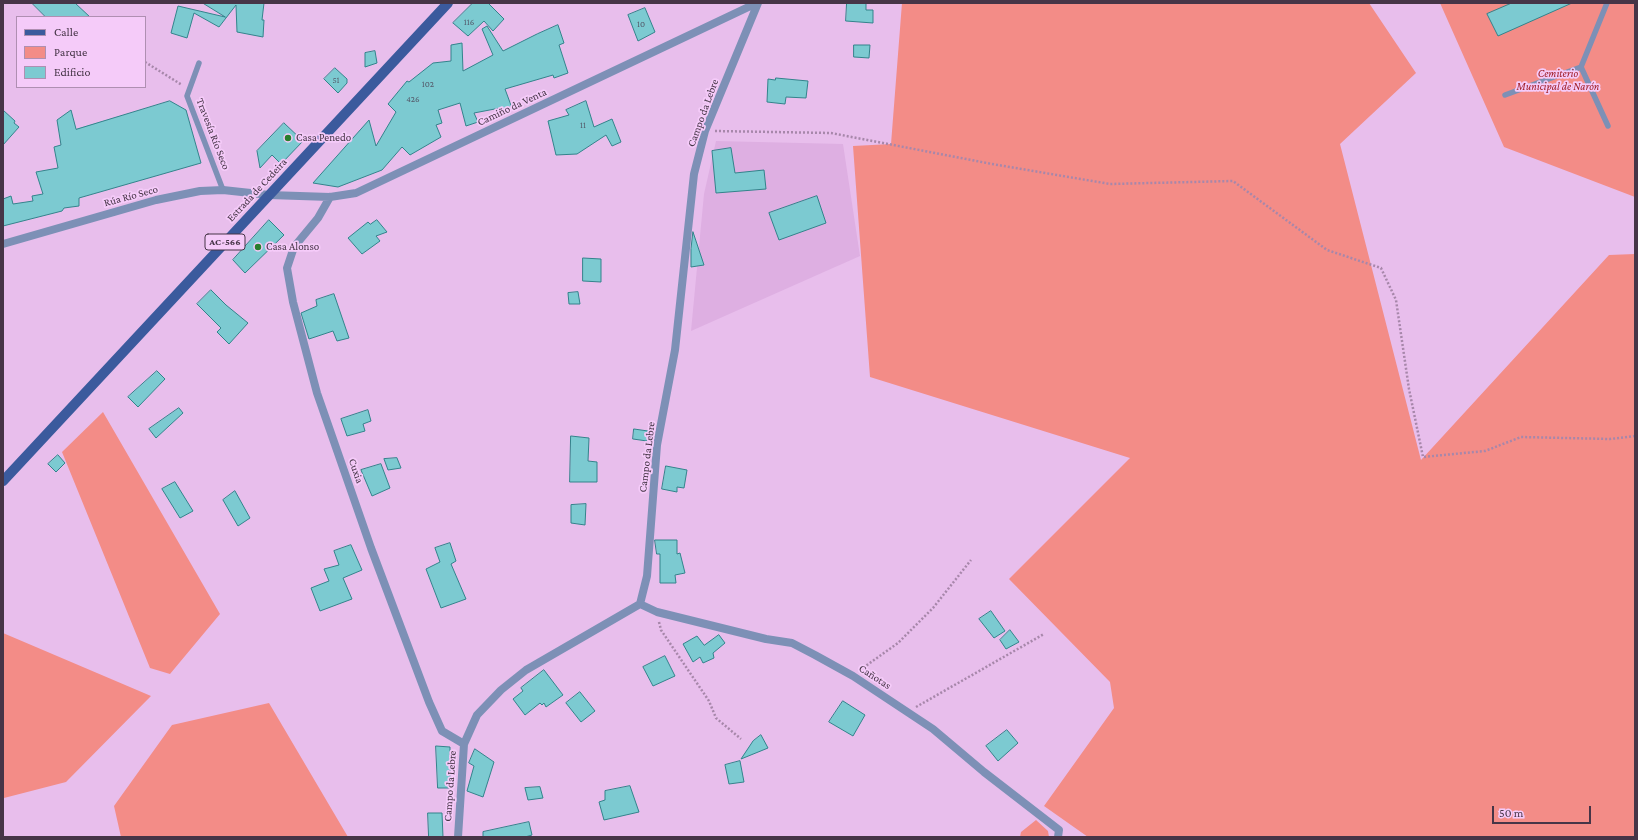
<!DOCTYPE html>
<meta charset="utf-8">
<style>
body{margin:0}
#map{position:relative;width:1638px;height:840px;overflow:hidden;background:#e8beec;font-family:"Crimson Pro",serif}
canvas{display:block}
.frame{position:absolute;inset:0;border:4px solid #463547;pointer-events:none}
.legend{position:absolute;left:16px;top:16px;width:130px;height:72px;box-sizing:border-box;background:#f5cbf9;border:1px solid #af8fb2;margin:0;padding:5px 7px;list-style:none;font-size:12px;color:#463547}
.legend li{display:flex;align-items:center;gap:8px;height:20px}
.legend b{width:20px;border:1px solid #af8fb2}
.scale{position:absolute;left:1492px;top:806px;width:99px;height:18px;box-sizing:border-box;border:2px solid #463547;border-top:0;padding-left:5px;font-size:12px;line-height:14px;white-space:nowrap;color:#463547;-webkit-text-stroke:3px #f5cbf9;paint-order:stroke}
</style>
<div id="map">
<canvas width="1638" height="840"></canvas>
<div class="frame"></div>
<ul class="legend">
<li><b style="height:5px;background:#3b5a9d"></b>Calle</li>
<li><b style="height:11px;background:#f38c87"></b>Parque</li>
<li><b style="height:11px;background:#7ccad1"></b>Edificio</li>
</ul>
<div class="scale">50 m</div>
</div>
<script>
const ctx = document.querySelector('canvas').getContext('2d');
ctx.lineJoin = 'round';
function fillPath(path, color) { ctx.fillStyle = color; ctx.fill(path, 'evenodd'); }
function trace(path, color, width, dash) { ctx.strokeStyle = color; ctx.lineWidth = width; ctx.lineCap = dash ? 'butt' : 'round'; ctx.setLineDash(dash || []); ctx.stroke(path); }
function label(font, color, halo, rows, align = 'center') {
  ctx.font = font + ' "Crimson Pro",serif'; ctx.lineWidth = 3.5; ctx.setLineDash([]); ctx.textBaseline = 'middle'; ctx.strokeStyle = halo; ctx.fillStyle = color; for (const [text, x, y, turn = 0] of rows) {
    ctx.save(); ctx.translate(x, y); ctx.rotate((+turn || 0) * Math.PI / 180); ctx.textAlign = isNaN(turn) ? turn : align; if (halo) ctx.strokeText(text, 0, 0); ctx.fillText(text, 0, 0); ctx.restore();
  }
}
fillPath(new Path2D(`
 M 716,141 L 843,144 L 860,256 L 691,331 L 704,194 Z`), '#deafe2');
fillPath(new Path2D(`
 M 902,3 L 1369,3 L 1416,73 L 1340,144 L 1421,460 L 1609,255 L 1635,254 L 1635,837 L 1088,837 L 1044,806 L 1114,708 L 1110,682 L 1009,579 L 1130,458 L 870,377 L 853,146 L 891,144 Z
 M 1440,3 L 1635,3 L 1635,197 L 1504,147 Z
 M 103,412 L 220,614 L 170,674 L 150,668 L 62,452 Z
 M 3,633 L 151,696 L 66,782 L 4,798 Z
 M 269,703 L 348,837 L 121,837 L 114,806 L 172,725 Z
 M 1036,820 L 1048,831 L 1049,837 L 1020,837 L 1021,832 Z`), '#f38c87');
const building = new Path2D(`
 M 32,3 L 75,3 L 90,17 L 46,17 Z
 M 203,3 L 264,3 L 262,20 L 264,20 L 263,37 L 237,32 L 236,5 L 219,27 L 194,13 L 187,38 L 171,33 L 178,6 L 225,17 Z
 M 473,3 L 488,3 L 504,19 L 493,31 L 484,21 L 468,36 L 453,23 Z
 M 847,3 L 866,3 L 866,10 L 873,10 L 873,23 L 846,21 Z
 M 1512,3 L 1572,3 L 1498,36 L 1487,14 Z
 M 645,8 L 655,32 L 638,41 L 628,15 Z
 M 558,25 L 564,43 L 559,45 L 568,73 L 554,78 L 553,75 L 505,89 L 512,108 L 502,112 L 500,108 L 474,113 L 478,122 L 466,126 L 460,103 L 438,110 L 442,123 L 436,125 L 441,137 L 410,155 L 402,147 L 382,170 L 338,187 L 313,183 L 369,120 L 376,146 L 396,112 L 388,104 L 407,81 L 409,82 L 433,63 L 451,61 L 451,45 L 462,43 L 463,71 L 493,55 L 482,29 L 487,26 L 503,51 L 537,34 Z
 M 854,45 L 870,45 L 869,58 L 854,57 Z
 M 375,51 L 377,63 L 365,67 L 365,53 Z
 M 335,68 L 347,79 L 347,83 L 338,93 L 324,79 Z
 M 776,78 L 808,81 L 806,98 L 786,97 L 785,104 L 767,102 L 768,79 L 775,80 Z
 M 170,101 L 186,110 L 201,163 L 79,198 L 79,206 L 64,208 L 62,211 L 3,226 L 3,199 L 11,196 L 13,204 L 33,201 L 32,196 L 43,194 L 36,172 L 58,168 L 54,147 L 61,145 L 57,120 L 71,110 L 76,129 Z
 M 586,101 L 594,127 L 612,119 L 621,142 L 612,146 L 606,135 L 577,154 L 556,155 L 548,121 L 569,115 L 566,110 Z
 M 3,110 L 15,121 L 14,123 L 19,127 L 3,145 Z
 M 284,123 L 303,141 L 281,164 L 272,155 L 260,168 L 257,151 Z
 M 731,148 L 735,173 L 764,170 L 766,189 L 716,193 L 712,151 Z
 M 817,196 L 826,223 L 779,240 L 769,213 Z
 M 269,220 L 284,235 L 245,273 L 233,260 Z
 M 377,220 L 387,232 L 376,236 L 380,241 L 362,254 L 348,238 L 368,222 L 370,224 Z
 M 693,232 L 704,265 L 691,267 L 691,249 Z
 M 583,258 L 601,259 L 601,282 L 583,281 Z
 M 211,290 L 226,305 L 248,323 L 229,344 L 217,332 L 221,328 L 197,304 Z
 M 578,292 L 580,304 L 569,304 L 568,293 Z
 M 334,294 L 349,338 L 337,341 L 333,331 L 309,339 L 301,313 L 317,306 L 316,300 Z
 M 157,371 L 165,379 L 138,407 L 128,397 Z
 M 179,408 L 183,413 L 156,438 L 149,429 Z
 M 368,410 L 371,421 L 363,424 L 365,431 L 347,436 L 341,419 Z
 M 634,429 L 648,431 L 647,441 L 633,439 Z
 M 571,436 L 589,438 L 588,461 L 597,462 L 597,482 L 570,482 Z
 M 58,455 L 65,463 L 56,472 L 48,464 Z
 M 397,458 L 401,468 L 388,470 L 384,459 Z
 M 381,464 L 390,488 L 372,496 L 361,470 Z
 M 666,466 L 687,470 L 684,488 L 677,487 L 677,492 L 662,489 Z
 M 175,482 L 193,511 L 180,518 L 162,489 Z
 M 235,491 L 250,518 L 238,526 L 223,500 Z
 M 586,504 L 585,525 L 571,523 L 571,505 Z
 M 655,540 L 677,540 L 677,554 L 680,553 L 685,573 L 675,575 L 676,583 L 660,583 L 660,554 L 657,554 Z
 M 450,543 L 456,561 L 451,564 L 466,599 L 441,608 L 426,569 L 440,562 L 435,548 Z
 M 351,545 L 362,570 L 343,578 L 352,599 L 320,611 L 311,588 L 329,581 L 324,569 L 339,565 L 334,551 Z
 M 991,611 L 1005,631 L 994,638 L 979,619 Z
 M 1010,630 L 1019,642 L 1006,649 L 1000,640 Z
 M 719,635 L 725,643 L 713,653 L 714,658 L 703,663 L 700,657 L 693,662 L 683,644 L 697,636 L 704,645 Z
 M 665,656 L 675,676 L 653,686 L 643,667 Z
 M 544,670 L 563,695 L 546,707 L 544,703 L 542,705 L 540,703 L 525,715 L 513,699 L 523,691 L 521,688 Z
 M 580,692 L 595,711 L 581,722 L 566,703 Z
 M 843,701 L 865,715 L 853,736 L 829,722 Z
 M 1007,730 L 1018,743 L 998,761 L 986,746 Z
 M 761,735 L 768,748 L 741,759 L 753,741 Z
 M 436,746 L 450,747 L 450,788 L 438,788 Z
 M 475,749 L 494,762 L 483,797 L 467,791 L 474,766 L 469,763 Z
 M 740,761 L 744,782 L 729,784 L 725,765 Z
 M 630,786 L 639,812 L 604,820 L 599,802 L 605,800 L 605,791 Z
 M 540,787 L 543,798 L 528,800 L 525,788 Z
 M 428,813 L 442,813 L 443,837 L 429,837 Z
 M 529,822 L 532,835 L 525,837 L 483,837 L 483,832 Z`);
fillPath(building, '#7ccad1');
trace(building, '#33838b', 1);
trace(new Path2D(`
 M 145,62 L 182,85
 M 715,131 L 831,133 L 992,164 L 1110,184 L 1233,181 L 1327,250 L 1381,268 L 1396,300 L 1409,389 L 1423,457 L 1485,451 L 1521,437 L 1610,439 L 1635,436
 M 659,622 L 661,630 L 709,701 L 716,718 L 741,739
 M 860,670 L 898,643 L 933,608 L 971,560
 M 916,707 L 1044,634`), '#a787aa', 2.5, [2, 2]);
trace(new Path2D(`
 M 199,63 L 187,96 L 223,190
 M 1581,67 L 1608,126
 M 1505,95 L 1581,67 L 1607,3`), '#7d90b6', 5.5);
trace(new Path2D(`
 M 330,197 L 318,218 L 294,247 L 287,268 L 293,302 L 317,393 L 371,548 L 429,702 L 442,731 L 464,744
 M 3,244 L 156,200 L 200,191 L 223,190 L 269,195 L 330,197 L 356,193 L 757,3
 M 640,604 L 657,612 L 766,639 L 792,643 L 815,655 L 853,676 L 933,729 L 984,772 L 1059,830 L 1058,837
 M 458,837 L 464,744 L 477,715 L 501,690 L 526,670 L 640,604 L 647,576 L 657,445 L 675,350 L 694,174 L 705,131 L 758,3`), '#7d90b6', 8);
trace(new Path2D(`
 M 3,481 L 448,3`), '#3b5a9d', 10);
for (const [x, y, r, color] of [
 [288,138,4,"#297e2c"],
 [258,247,4,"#297e2c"]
]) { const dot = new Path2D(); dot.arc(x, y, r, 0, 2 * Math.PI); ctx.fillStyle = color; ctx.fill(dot); trace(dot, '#f5cbf9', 1.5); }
label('9px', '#545a6a', null, [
 ["116",469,22],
 ["10",641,24],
 ["51",336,80],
 ["102",428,84],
 ["426",413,99],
 ["11",583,125]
]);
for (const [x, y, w] of [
 [225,242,40]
]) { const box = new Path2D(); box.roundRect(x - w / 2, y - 8, w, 16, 3); ctx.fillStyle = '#f5cbf9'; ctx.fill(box); trace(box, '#463547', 1); }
label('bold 10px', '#463547', null, [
 ["AC-566",225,242]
]);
label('italic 11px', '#9f1d26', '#f5cbf9', [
 ["Cemiterio",1558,74],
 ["Municipal de Narón",1558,87]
]);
label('11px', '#463547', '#f5cbf9', [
 ["Camiño da Venta",512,107,-25],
 ["Campo da Lebre",703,113,-70],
 ["Travesía Río Seco",213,134,69],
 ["Estrada de Cedeira",257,190,-47],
 ["Rúa Río Seco",131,196,-15],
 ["Campo da Lebre",647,457,-83],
 ["Cuxia",356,471,71],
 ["Cañotas",875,677,33],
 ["Campo da Lebre",450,786,-86]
]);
label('11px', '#463547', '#f5cbf9', [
 ["Casa Penedo",296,138],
 ["Casa Alonso",266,247]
], 'left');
</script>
